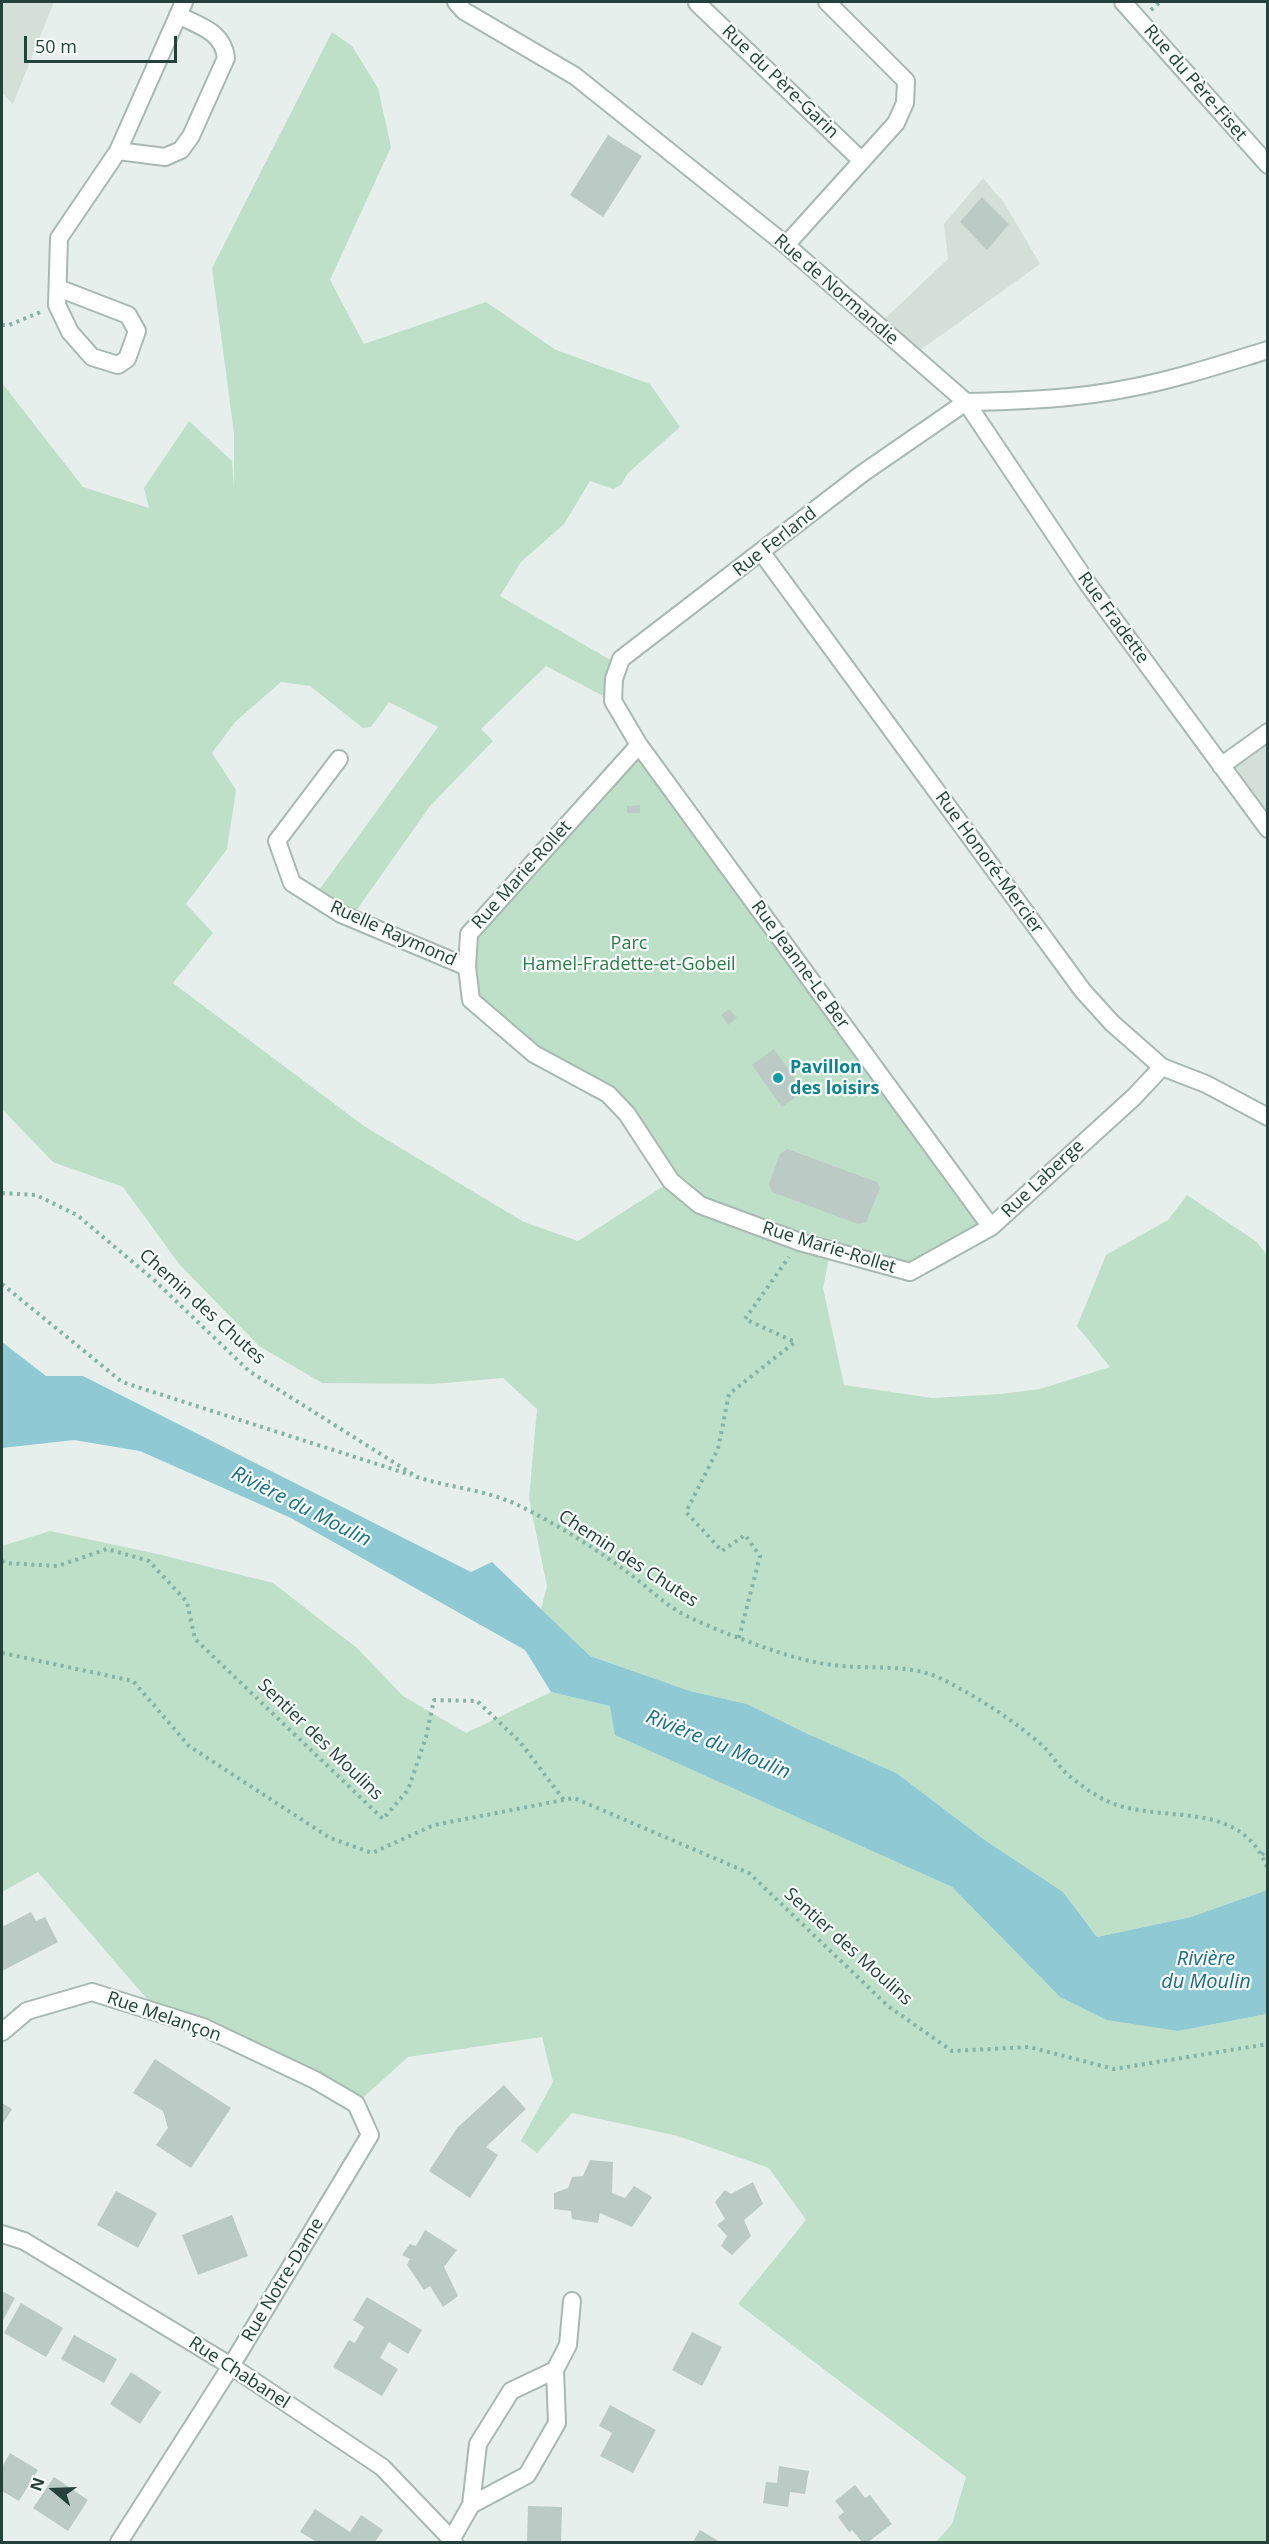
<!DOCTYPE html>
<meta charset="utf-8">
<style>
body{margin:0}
#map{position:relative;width:1269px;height:2544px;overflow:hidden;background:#e6efeb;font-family:"Open Sans",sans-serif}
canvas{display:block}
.frame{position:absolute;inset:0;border:3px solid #24423a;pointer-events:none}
.north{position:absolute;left:24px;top:2460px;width:60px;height:60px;-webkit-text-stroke:4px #f7fbf9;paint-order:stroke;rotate:289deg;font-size:16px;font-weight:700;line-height:24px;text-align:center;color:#24423a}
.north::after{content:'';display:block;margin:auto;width:21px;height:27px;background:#24423a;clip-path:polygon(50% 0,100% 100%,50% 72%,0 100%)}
.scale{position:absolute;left:24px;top:36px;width:153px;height:27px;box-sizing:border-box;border:3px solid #24423a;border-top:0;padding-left:8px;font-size:18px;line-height:21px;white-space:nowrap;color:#24423a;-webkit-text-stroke:4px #f7fbf9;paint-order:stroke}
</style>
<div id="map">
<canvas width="1269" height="2544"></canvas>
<div class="frame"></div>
<div class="north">N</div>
<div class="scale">50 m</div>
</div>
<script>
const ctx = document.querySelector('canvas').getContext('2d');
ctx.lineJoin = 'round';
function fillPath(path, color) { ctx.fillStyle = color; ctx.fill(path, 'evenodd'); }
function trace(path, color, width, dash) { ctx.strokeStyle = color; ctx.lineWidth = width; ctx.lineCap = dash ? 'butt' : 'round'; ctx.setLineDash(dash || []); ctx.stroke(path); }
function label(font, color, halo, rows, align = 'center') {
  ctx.font = font + ' "Open Sans",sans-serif'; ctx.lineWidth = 4.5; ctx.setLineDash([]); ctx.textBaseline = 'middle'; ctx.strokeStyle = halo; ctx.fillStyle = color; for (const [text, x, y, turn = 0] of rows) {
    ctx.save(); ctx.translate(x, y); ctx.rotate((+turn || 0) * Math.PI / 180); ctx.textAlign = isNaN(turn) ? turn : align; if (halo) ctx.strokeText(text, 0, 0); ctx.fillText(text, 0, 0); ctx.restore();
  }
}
fillPath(new Path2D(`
 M 2,2 L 54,2 L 13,104 L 2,93 Z
 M 983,178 L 1004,203 L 1040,264 L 912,356 L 877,326 L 948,259 L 944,224 Z
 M 1267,732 L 1267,829 L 1221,766 Z`), '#d4dfda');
fillPath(new Path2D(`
 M 332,32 L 352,46 L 378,88 L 391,147 L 330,280 L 364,344 L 486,302 L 556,350 L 650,384 L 680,427 L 628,473 L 621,485 L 613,489 L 590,481 L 564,524 L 521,562 L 500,596 L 619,665 L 613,701 L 546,666 L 481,729 L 493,741 L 430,806 L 351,918 L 314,897 L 438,727 L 389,702 L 371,727 L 363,728 L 310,686 L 281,682 L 236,721 L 212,753 L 236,790 L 227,849 L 186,904 L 213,933 L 173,983 L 364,1126 L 524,1222 L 578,1241 L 670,1182 L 627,1114 L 588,1082 L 471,1000 L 469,934 L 639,745 L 991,1227 L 910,1272 L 830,1252 L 823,1288 L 844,1385 L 932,1398 L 1001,1394 L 1040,1389 L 1110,1367 L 1077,1326 L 1106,1255 L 1168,1220 L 1187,1195 L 1257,1242 L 1268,1257 L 1267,1890 L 1191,1917 L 1097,1937 L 1063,1892 L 986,1841 L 810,1735 L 747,1704 L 690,1691 L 590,1656 L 541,1609 L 547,1586 L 529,1499 L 537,1409 L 503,1378 L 433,1384 L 322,1383 L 259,1346 L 179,1264 L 123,1187 L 53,1162 L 2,1109 L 2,383 L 83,487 L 149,508 L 144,488 L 189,421 L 232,461 L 234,487 L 234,433 L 212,268 Z
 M 50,1531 L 162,1555 L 273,1583 L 357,1648 L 403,1696 L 466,1733 L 551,1692 L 611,1706 L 616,1735 L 952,1887 L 1060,1997 L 1178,2031 L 1267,2014 L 1267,2542 L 936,2542 L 952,2524 L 966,2477 L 738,2304 L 806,2220 L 769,2168 L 678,2136 L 572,2113 L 537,2153 L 521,2141 L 553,2082 L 542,2037 L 408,2057 L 356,2104 L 159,2013 L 38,1872 L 2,1892 L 2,1546 Z`), '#bfe0c8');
fillPath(new Path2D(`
 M 2,1342 L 46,1376 L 83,1376 L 471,1572 L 492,1562 L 590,1656 L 690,1691 L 747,1704 L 810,1735 L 896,1773 L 986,1841 L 1063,1892 L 1097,1937 L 1191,1917 L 1267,1890 L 1267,2014 L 1178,2031 L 1107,2020 L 1060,1997 L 952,1887 L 615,1735 L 610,1706 L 551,1692 L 525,1650 L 291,1518 L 140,1451 L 74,1440 L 2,1448 Z`), '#8ec9d4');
fillPath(new Path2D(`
 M 608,135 L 642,156 L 603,217 L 570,195 Z
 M 982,197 L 1009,224 L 987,250 L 960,222 Z
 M 640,805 L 640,813 L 627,813 L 627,806 Z
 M 729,1009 L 737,1018 L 728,1025 L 721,1015 Z
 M 774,1049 L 804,1091 L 782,1107 L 752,1065 Z
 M 787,1149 L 877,1182 L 880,1188 L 866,1222 L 858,1224 L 772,1192 L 769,1184 L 780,1154 Z
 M 31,1912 L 36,1921 L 45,1917 L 58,1942 L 2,1971 L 2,1927 Z
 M 155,2059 L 231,2108 L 191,2168 L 156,2145 L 168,2128 L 163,2111 L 133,2093 Z
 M 504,2085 L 526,2109 L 486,2147 L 498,2155 L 470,2198 L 429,2171 L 457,2128 Z
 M 2,2103 L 12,2109 L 2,2125 Z
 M 590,2160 L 613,2162 L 612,2193 L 625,2198 L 634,2186 L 652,2197 L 632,2227 L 600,2213 L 598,2223 L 572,2219 L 571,2211 L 554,2209 L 554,2193 L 568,2188 L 572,2177 L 583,2176 Z
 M 753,2182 L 763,2204 L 744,2220 L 751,2236 L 732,2255 L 721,2246 L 727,2236 L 717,2225 L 725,2219 L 715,2202 L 725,2190 L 731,2194 Z
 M 116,2191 L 157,2213 L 138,2248 L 97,2225 Z
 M 232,2215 L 248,2256 L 198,2275 L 182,2235 Z
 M 425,2230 L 457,2250 L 444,2267 L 458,2296 L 443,2307 L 430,2286 L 424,2290 L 407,2265 L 410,2259 L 402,2255 L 410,2244 L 416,2246 Z
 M 2,2291 L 15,2298 L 2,2322 Z
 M 367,2297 L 422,2330 L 408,2354 L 389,2342 L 380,2358 L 398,2369 L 382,2396 L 333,2367 L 349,2340 L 355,2343 L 364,2327 L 353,2320 Z
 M 21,2303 L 63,2328 L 46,2357 L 4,2333 Z
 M 692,2332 L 722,2347 L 702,2386 L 672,2370 Z
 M 74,2335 L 117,2359 L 104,2383 L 61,2359 Z
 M 131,2372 L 161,2392 L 140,2424 L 110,2404 Z
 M 610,2405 L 656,2430 L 633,2473 L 600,2456 L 612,2433 L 599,2426 Z
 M 10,2453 L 38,2470 L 19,2501 L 2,2491 L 2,2467 Z
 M 779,2466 L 809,2471 L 805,2494 L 790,2492 L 788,2507 L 763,2503 L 766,2482 L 777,2483 Z
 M 54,2477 L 88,2500 L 68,2531 L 33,2508 Z
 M 855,2485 L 865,2498 L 870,2495 L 892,2524 L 868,2542 L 862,2542 L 852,2530 L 849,2532 L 838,2517 L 844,2512 L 835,2501 Z
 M 528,2506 L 562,2507 L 561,2542 L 527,2542 Z
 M 315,2509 L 350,2532 L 361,2515 L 383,2530 L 375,2542 L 317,2542 L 300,2532 Z
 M 700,2530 L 720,2542 L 693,2542 Z`), '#bbcac4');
const street = new Path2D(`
 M 456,2 L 464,11 L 575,76 L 786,245 L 966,402 L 1088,584 L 1268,829
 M 1123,2 L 1268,165
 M 697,3 L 862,161
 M 118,151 L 165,157 L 181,150 L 191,136 L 226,58 C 223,31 199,26 178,15
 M 786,245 L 896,123 L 905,103 L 906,81 L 827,2
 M 58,288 L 128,315 L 137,331 L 127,359 L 118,365 L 92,357 L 70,332 L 57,305 L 59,238 L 118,151 L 184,2
 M 966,402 L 863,473 L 621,659 L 614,679 L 613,701 L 639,745 L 991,1227
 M 966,402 C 1021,401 1076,399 1130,388 C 1177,379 1222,364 1268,350
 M 762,553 L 1083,991 L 1112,1023 L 1162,1067 L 1206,1084 L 1268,1117
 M 639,745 L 469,934 L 467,967 L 471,1000 L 534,1054 L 608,1094 L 627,1114 L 671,1181 L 700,1205 L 800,1242 L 910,1272 L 991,1227 L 1134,1097 L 1162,1067
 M 339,759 L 277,841 L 292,883 L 341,914 L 467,967
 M 1221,766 L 1268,732
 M 2,2032 L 27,2011 L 92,1992 L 203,2027 L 315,2080 L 356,2104 L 370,2135 L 231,2366 L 119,2542
 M 2,2234 L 24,2241 L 231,2366 L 382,2467 L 454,2542
 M 471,2505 L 527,2475 L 557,2423 L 555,2370 L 568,2345 L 572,2301
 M 450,2542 L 471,2505 L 478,2444 L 511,2391 L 555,2370`);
trace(street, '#a8b8b2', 20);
trace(new Path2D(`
 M 1151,10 L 1160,2
 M 2,325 L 9,325 L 43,311
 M 2,1193 L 36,1195 L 77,1215 L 154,1280 L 249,1371 L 417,1477 C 451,1488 488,1490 520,1506 C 558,1525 597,1549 631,1575 C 648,1587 663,1603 681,1613 C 700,1623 720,1631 739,1638 C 773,1651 806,1663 842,1666 C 874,1669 912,1664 942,1679 C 979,1698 1012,1719 1043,1746 C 1051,1754 1057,1764 1065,1772 C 1077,1783 1094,1795 1109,1802 C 1165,1825 1242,1797 1268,1870
 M 2,1284 L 122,1382 L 411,1475
 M 2,1561 L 5,1563 L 58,1566 L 107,1549 L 149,1561 L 187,1602 L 195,1639 L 383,1819 L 408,1790 L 426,1737 L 434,1700 L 477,1701 L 520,1742 L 564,1800
 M 739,1638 L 760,1556 L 745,1535 L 722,1551 L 686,1512 L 718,1449 L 729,1394 L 795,1342 L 745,1319 L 789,1257
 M 2,1653 L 133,1681 L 189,1746 L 330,1838 L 372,1853 L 434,1825 L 574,1798 L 749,1873 L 888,2006 L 952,2051 L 1029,2047 L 1114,2069 L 1268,2044
 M 1262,1855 L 1268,1848`), '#86b3a5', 4, [3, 4.5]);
trace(street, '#fff', 16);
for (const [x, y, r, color] of [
 [778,1078,6,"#0f9aa8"]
]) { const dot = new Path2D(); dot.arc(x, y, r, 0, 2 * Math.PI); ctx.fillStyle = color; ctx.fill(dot); trace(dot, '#f7fbf9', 2); }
label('18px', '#24423a', '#f7fbf9', [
 ["Rue du Père-Garin",780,82,44],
 ["Rue du Père-Fiset",1195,83,49],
 ["Rue de Normandie",836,290,41],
 ["Rue Ferland",775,542,-38],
 ["Rue Fradette",1113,618,54],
 ["Rue Honoré-Mercier",989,863,54],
 ["Rue Marie-Rollet",522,875,-48],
 ["Ruelle Raymond",393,934,24],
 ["Rue Jeanne-Le Ber",800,965,54],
 ["Rue Laberge",1043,1179,-43],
 ["Rue Marie-Rollet",829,1248,17],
 ["Chemin des Chutes",202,1307,42],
 ["Chemin des Chutes",628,1559,33],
 ["Sentier des Moulins",320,1740,44],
 ["Sentier des Moulins",848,1947,42],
 ["Rue Melançon",164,2017,19],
 ["Rue Notre-Dame",283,2280,-59],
 ["Rue Chabanel",239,2373,33]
]);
label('18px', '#2d7a4b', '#f7fbf9', [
 ["Parc",629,944],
 ["Hamel-Fradette-et-Gobeil",629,965]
]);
label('bold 18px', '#0d838f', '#f7fbf9', [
 ["Pavillon",790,1068],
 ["des loisirs",790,1089]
], 'left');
label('italic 20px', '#1c6f80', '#f7fbf9', [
 ["Rivière du Moulin",301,1507,27],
 ["Rivière du Moulin",718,1745,22],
 ["Rivière",1206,1959],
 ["du Moulin",1206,1982]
]);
</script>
